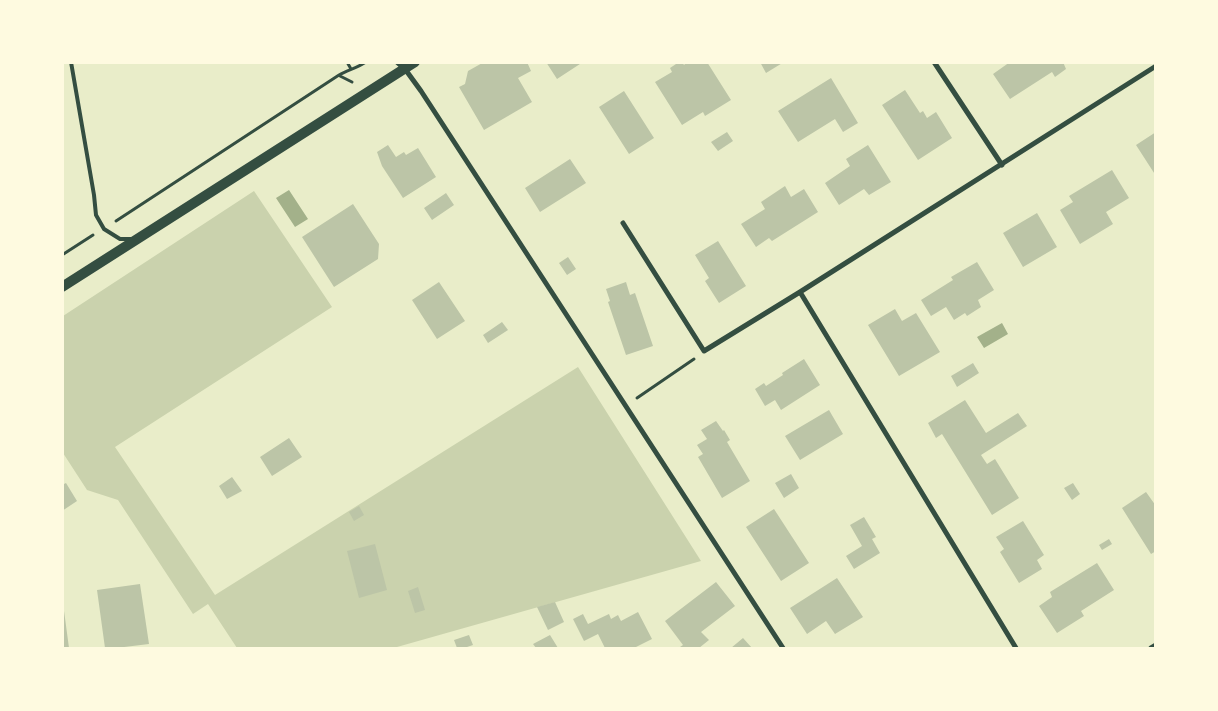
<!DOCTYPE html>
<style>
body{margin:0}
#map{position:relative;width:1218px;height:711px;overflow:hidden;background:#e9edc9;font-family:"Source Serif 4",serif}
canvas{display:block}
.frame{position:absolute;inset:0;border:64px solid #fefae0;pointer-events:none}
</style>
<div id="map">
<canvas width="1218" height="711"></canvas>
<div class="frame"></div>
</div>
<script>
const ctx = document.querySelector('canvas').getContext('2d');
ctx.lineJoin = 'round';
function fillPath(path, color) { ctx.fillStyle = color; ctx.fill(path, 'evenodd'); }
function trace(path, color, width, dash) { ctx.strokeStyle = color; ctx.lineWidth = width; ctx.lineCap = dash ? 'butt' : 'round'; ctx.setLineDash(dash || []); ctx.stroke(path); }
fillPath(new Path2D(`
 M 254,191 L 332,307 L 115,447 L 215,595 L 578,367 L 701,561 L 397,647 L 398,648 L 237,648 L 208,604 L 193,614 L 118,500 L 87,490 L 63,453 L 63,316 Z`), '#cad2ad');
fillPath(new Path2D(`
 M 289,190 L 308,219 L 295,227 L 276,198 Z
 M 1002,323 L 1008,334 L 984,348 L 977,337 Z`), '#a3b18a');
fillPath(new Path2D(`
 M 484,62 L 511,62 L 511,64 L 514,62 L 527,62 L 531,71 L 518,78 L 532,102 L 484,130 L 459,87 L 465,84 L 468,71 Z
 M 546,62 L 583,62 L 557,79 Z
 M 679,62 L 682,62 L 684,65 L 687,62 L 707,62 L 731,100 L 705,116 L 703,112 L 682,125 L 655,82 L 672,72 L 670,68 Z
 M 760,62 L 784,62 L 766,73 Z
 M 1010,62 L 1063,62 L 1066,69 L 1055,77 L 1052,72 L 1010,99 L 993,74 Z
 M 831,78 L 858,123 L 843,132 L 835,119 L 798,142 L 778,111 Z
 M 905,90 L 920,113 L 923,111 L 927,118 L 936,112 L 952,138 L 918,160 L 882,105 Z
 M 624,91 L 654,138 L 629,154 L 599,107 Z
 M 727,132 L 733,141 L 718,151 L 711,142 Z
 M 1156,132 L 1156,176 L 1136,145 Z
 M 388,145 L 396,157 L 404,152 L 406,155 L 418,148 L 436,177 L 403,198 L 382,166 L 377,152 Z
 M 868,145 L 891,182 L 869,195 L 864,189 L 839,205 L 825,183 L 850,166 L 846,159 Z
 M 570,159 L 586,183 L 540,212 L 525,188 Z
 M 1112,170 L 1129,198 L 1106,212 L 1113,224 L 1080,244 L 1060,210 L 1073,202 L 1069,196 Z
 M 785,186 L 791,197 L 804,189 L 818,212 L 772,241 L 769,238 L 756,247 L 741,224 L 765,209 L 761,202 Z
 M 446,193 L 454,205 L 432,220 L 424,208 Z
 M 353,204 L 379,244 L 378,259 L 334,287 L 302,237 Z
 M 1037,213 L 1057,247 L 1023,267 L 1003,233 Z
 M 718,241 L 746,286 L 719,303 L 705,281 L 709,278 L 695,255 Z
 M 568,257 L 576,269 L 567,275 L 559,263 Z
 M 977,262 L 994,290 L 978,300 L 981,307 L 967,316 L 965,313 L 954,320 L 946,307 L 931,316 L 921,300 L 953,280 L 951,277 Z
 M 439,282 L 465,321 L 437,339 L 412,300 Z
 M 626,282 L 630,295 L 635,293 L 653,346 L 626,355 L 608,302 L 610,301 L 606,289 Z
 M 895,309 L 902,321 L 916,313 L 940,352 L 899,376 L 868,325 Z
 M 502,322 L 508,330 L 488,343 L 483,335 Z
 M 804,359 L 820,385 L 781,410 L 775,400 L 765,406 L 755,389 L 764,383 L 766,386 L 783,375 L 782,373 Z
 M 973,363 L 979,373 L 957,387 L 951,376 Z
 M 965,400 L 986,433 L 1018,413 L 1027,426 L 981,455 L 987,464 L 995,459 L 1019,498 L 992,515 L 942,434 L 936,438 L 928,423 Z
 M 829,410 L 843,434 L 800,460 L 785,436 Z
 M 716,421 L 723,431 L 724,430 L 730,440 L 727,442 L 750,481 L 722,498 L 698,457 L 703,454 L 697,445 L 707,439 L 701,430 Z
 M 289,438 L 302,457 L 272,476 L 260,457 Z
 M 791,474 L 799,488 L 784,498 L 775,483 Z
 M 232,477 L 242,491 L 227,499 L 219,486 Z
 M 66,483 L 77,501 L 62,511 L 62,485 Z
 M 1073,483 L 1080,494 L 1072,500 L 1064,488 Z
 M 1146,492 L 1156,506 L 1156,551 L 1151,554 L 1122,508 Z
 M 359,506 L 364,515 L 354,521 L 349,512 Z
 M 774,509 L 809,563 L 781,581 L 746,527 Z
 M 864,517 L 876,537 L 872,539 L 880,553 L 854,569 L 846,556 L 862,546 L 850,525 Z
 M 1023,521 L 1044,555 L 1037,560 L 1042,569 L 1019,583 L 1000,552 L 1004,549 L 996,537 Z
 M 1109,539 L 1112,544 L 1102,550 L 1099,545 Z
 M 375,544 L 387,590 L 359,598 L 347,551 Z
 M 1097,563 L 1114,590 L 1081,611 L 1084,616 L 1057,633 L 1039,606 L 1052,597 L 1050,592 Z
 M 837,578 L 863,617 L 835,634 L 826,621 L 807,634 L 790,608 Z
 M 716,582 L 735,606 L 701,632 L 709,640 L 699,648 L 681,648 L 680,647 L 683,645 L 665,621 Z
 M 140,584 L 149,644 L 116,648 L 105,648 L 97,590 Z
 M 418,587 L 425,610 L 415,613 L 408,591 Z
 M 555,602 L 564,622 L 548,630 L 537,607 Z
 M 64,611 L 65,618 L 69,648 L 62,648 L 62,612 Z
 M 638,612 L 652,639 L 634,648 L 605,648 L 598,634 L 584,641 L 573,619 L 583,614 L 588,624 L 609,614 L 611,619 L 618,615 L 621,621 Z
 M 469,635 L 473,645 L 464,648 L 457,648 L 454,640 Z
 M 550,635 L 558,648 L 536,648 L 533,644 Z
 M 743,638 L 752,648 L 731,648 Z`), '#bcc5a7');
trace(new Path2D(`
 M 347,62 L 351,69
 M 340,76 L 352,82
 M 116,221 L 339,75 C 348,70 357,68 366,62
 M 62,255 L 93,235
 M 637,398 L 694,359`), '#344e41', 3);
trace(new Path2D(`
 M 71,62 L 94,195 L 96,215 L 104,229 L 120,239 L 131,239`), '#344e41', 4);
trace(new Path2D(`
 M 397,62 L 405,69 L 421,91 L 783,648
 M 934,62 L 1002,165
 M 623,223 L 704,351 L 800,292 L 1156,66
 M 800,292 L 1016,648
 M 1151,648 L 1156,645`), '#344e41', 5);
trace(new Path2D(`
 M 62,287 L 415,62`), '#344e41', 10);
</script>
